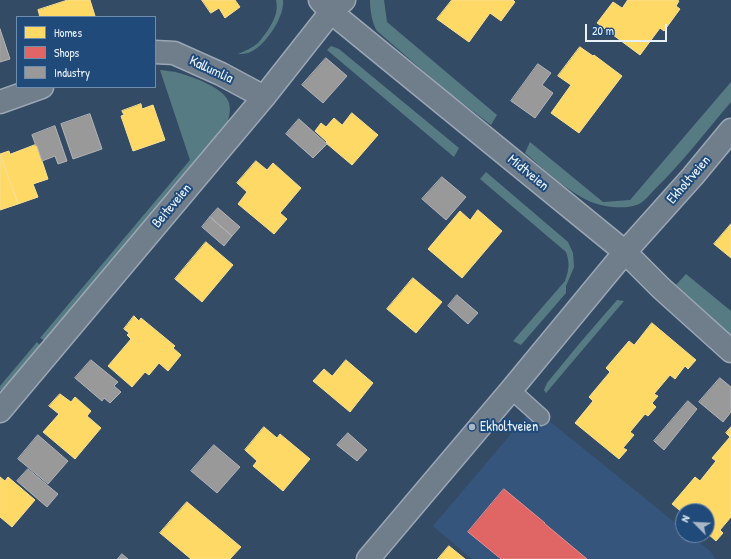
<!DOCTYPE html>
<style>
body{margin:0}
#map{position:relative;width:731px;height:559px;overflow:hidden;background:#344b65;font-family:"Patrick Hand",sans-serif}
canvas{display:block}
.legend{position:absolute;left:16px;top:16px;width:140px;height:72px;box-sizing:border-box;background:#1f4a7a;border:1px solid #6f8dac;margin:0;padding:5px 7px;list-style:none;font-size:12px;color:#e8f1f8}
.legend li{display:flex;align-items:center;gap:8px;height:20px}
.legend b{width:20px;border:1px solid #6f8dac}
.north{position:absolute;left:675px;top:503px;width:40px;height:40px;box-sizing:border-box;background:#1f4a7a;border:1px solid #6f8dac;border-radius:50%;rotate:294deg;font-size:11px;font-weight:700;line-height:16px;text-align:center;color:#e8f1f8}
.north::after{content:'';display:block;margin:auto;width:14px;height:18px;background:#a9b7c5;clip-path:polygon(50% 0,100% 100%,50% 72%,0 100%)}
.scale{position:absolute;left:585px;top:24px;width:82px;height:18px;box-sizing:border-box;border:2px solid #e8f1f8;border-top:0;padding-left:5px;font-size:12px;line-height:14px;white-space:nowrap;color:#e8f1f8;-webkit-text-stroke:3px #1f4a7a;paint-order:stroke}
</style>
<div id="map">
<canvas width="731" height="559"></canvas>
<ul class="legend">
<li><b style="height:11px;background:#ffd966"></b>Homes</li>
<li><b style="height:11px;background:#e06666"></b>Shops</li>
<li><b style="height:11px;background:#999"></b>Industry</li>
</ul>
<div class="north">N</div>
<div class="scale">20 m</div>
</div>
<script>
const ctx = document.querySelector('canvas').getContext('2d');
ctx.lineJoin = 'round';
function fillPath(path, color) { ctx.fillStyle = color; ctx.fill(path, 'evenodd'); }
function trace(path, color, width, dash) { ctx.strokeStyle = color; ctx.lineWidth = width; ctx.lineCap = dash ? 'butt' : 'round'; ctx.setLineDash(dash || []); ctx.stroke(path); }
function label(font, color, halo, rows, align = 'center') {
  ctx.font = font + ' "Patrick Hand",sans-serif'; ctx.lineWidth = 4; ctx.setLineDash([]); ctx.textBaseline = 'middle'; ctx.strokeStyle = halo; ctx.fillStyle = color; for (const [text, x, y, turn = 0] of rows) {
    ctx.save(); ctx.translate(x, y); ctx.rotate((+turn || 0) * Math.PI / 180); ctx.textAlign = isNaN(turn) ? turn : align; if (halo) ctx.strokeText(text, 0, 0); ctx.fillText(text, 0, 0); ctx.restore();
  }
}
fillPath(new Path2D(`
 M 533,408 L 683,529 L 683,535 L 690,535 L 711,552 L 715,559 L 472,559 L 433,526 Z`), '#36557c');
fillPath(new Path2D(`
 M 276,0 L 283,0 C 285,17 264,48 248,53 C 245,54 241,54 238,54 C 245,51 252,48 258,43 C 261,40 263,36 266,33 C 273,22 279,13 276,0 Z
 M 370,0 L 384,0 L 387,22 L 497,115 L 491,125 L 443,88 L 377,31 C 372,23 370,10 370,0 Z
 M 331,46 L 339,49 L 459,148 L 454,157 L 327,50 Z
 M 160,70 C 167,71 173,71 179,73 C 193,77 225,88 229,103 C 231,111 229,117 227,124 L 46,341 L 40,338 L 190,160 Z
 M 731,82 L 731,102 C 706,131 682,163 655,189 C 650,194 645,201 639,204 C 627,210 603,207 591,202 C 568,192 545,170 525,153 L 530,142 L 603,202 L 630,200 Z
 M 486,172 L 568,242 L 573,253 L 574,267 L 566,286 L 566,293 L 521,345 L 513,341 L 565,281 C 569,270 570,263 566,252 L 480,179 Z
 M 686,274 L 731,311 L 731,336 L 676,285 Z
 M 617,300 L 624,301 L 546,393 L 544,390 L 547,383 L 579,344 Z
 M 37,342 L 42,347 L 6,391 L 0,390 L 0,386 Z`), '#577b82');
const homes = new Path2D(`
 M 68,0 L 90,0 L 95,16 L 92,17 L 40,17 L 38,10 Z
 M 202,0 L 235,0 L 240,7 L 225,18 L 219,8 L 211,13 Z
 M 452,0 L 513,0 L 515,2 L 501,21 L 490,13 L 469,42 L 437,19 Z
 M 628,0 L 677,0 L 679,1 L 676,6 L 680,9 L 664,31 L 660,28 L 640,55 L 597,23 L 613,2 L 622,8 Z
 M 580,47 L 593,56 L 594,55 L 622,76 L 579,133 L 551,113 L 571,85 L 558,76 Z
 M 141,104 L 142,109 L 153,105 L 165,140 L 133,151 L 121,116 L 124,115 L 122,111 Z
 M 352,113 L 378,135 L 352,165 L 326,143 L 327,142 L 315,131 L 321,123 L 326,127 L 334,118 L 342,125 Z
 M 35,145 L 36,146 L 37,146 L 48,179 L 33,184 L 38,197 L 18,204 L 0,154 L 9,151 L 10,154 Z
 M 1,156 L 18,204 L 0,210 L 0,157 Z
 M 256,161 L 267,170 L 273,163 L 301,188 L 280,213 L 287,219 L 274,234 L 238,204 L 247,192 L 237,183 Z
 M 478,210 L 502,231 L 462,278 L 428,249 L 460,211 L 470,220 Z
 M 731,224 L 731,258 L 714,244 Z
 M 206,242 L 233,265 L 202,302 L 175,279 Z
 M 413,278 L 442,302 L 416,333 L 387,309 Z
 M 134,316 L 139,321 L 141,318 L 175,346 L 173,348 L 181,355 L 168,371 L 159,363 L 149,375 L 145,372 L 132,387 L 108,366 L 131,339 L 127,335 L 129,333 L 124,329 Z
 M 652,323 L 696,360 L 688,369 L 685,366 L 675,379 L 670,375 L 654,394 L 658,396 L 652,403 L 656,407 L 648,416 L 645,414 L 630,432 L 634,435 L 623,448 L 627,450 L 619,459 L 575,423 L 593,401 L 589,397 L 610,372 L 606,368 L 629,341 L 634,345 Z
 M 346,360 L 373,383 L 350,412 L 313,381 L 324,369 L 332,376 Z
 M 60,394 L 71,402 L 75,397 L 91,411 L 87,416 L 101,428 L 75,459 L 43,432 L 59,414 L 49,406 Z
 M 264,427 L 277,438 L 280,434 L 310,459 L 283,491 L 253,466 L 257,461 L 245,450 Z
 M 731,427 L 731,517 L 720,530 L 723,533 L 716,541 L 707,533 L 707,511 L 683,511 L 683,513 L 672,504 L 695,477 L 700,481 L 716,461 L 712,458 L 730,437 L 726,433 Z
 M 0,477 L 5,481 L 8,477 L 35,500 L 12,527 L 0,517 Z
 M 187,502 L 241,547 L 230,559 L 191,559 L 160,533 Z
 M 449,546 L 465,559 L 438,559 Z`);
fillPath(homes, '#ffd966');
trace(homes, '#f8e092', 1);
const shops = new Path2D(`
 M 504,489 L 545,523 L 544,523 L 587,559 L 501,559 L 468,532 Z`);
fillPath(shops, '#e06666');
trace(shops, '#e29092', 1);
const industry = new Path2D(`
 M 0,29 L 10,59 L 0,62 Z
 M 326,58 L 347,76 L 323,103 L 302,85 Z
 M 538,64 L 551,73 L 542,85 L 553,93 L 535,118 L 511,101 Z
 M 90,114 L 102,149 L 73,159 L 61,124 Z
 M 299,119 L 327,144 L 313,158 L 286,134 Z
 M 55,126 L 67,161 L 58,164 L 55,156 L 42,161 L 37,146 L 36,146 L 32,135 Z
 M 442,177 L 466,197 L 446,220 L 422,199 Z
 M 218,208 L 240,227 L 232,236 L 210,217 Z
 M 210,217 L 232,236 L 224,246 L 202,227 Z
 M 457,295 L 478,313 L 468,324 L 448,306 Z
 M 91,360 L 118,382 L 114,386 L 121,392 L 110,403 L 104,398 L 102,401 L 75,378 Z
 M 720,378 L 731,387 L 731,412 L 723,422 L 699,402 Z
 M 688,401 L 697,409 L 664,450 L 654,441 Z
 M 348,433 L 367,450 L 357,461 L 337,445 Z
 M 38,435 L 68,461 L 48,484 L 18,459 Z
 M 214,445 L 240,467 L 217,493 L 191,471 Z
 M 28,469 L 58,494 L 47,507 L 17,481 Z
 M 122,554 L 128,559 L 118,559 Z`);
fillPath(industry, '#999');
trace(industry, '#b1b3b6', 1);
const lane = new Path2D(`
 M 511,390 L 541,417`);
const street = new Path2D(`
 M 155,52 L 174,53 L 221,74 L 264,97
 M 0,102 L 42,87
 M 625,252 L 661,288 L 731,351
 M 0,411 L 264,97 L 331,12 L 344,0`);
const secondary = new Path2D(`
 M 320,0 L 331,12 L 625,252
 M 368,559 L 511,390 L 625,252 L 693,176 L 731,130`);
trace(lane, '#9aa6b3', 19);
trace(street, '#9aa6b3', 25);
trace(secondary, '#9aa6b3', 25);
trace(lane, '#707e8c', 16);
trace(street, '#707e8c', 22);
trace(secondary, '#707e8c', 22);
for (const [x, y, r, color] of [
 [472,427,4,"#a9b7c5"]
]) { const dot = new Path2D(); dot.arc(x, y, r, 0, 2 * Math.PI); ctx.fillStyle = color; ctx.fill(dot); trace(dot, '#1f4a7a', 1.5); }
label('14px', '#e8f1f8', '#1f4a7a', [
 ["Kallumlia",211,70,25],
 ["Midtveien",528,173,39],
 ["Ekholtveien",689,180,-49],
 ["Beiteveien",172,206,-50]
]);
label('14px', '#e8f1f8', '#1f4a7a', [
 ["Ekholtveien",480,427]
], 'left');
</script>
